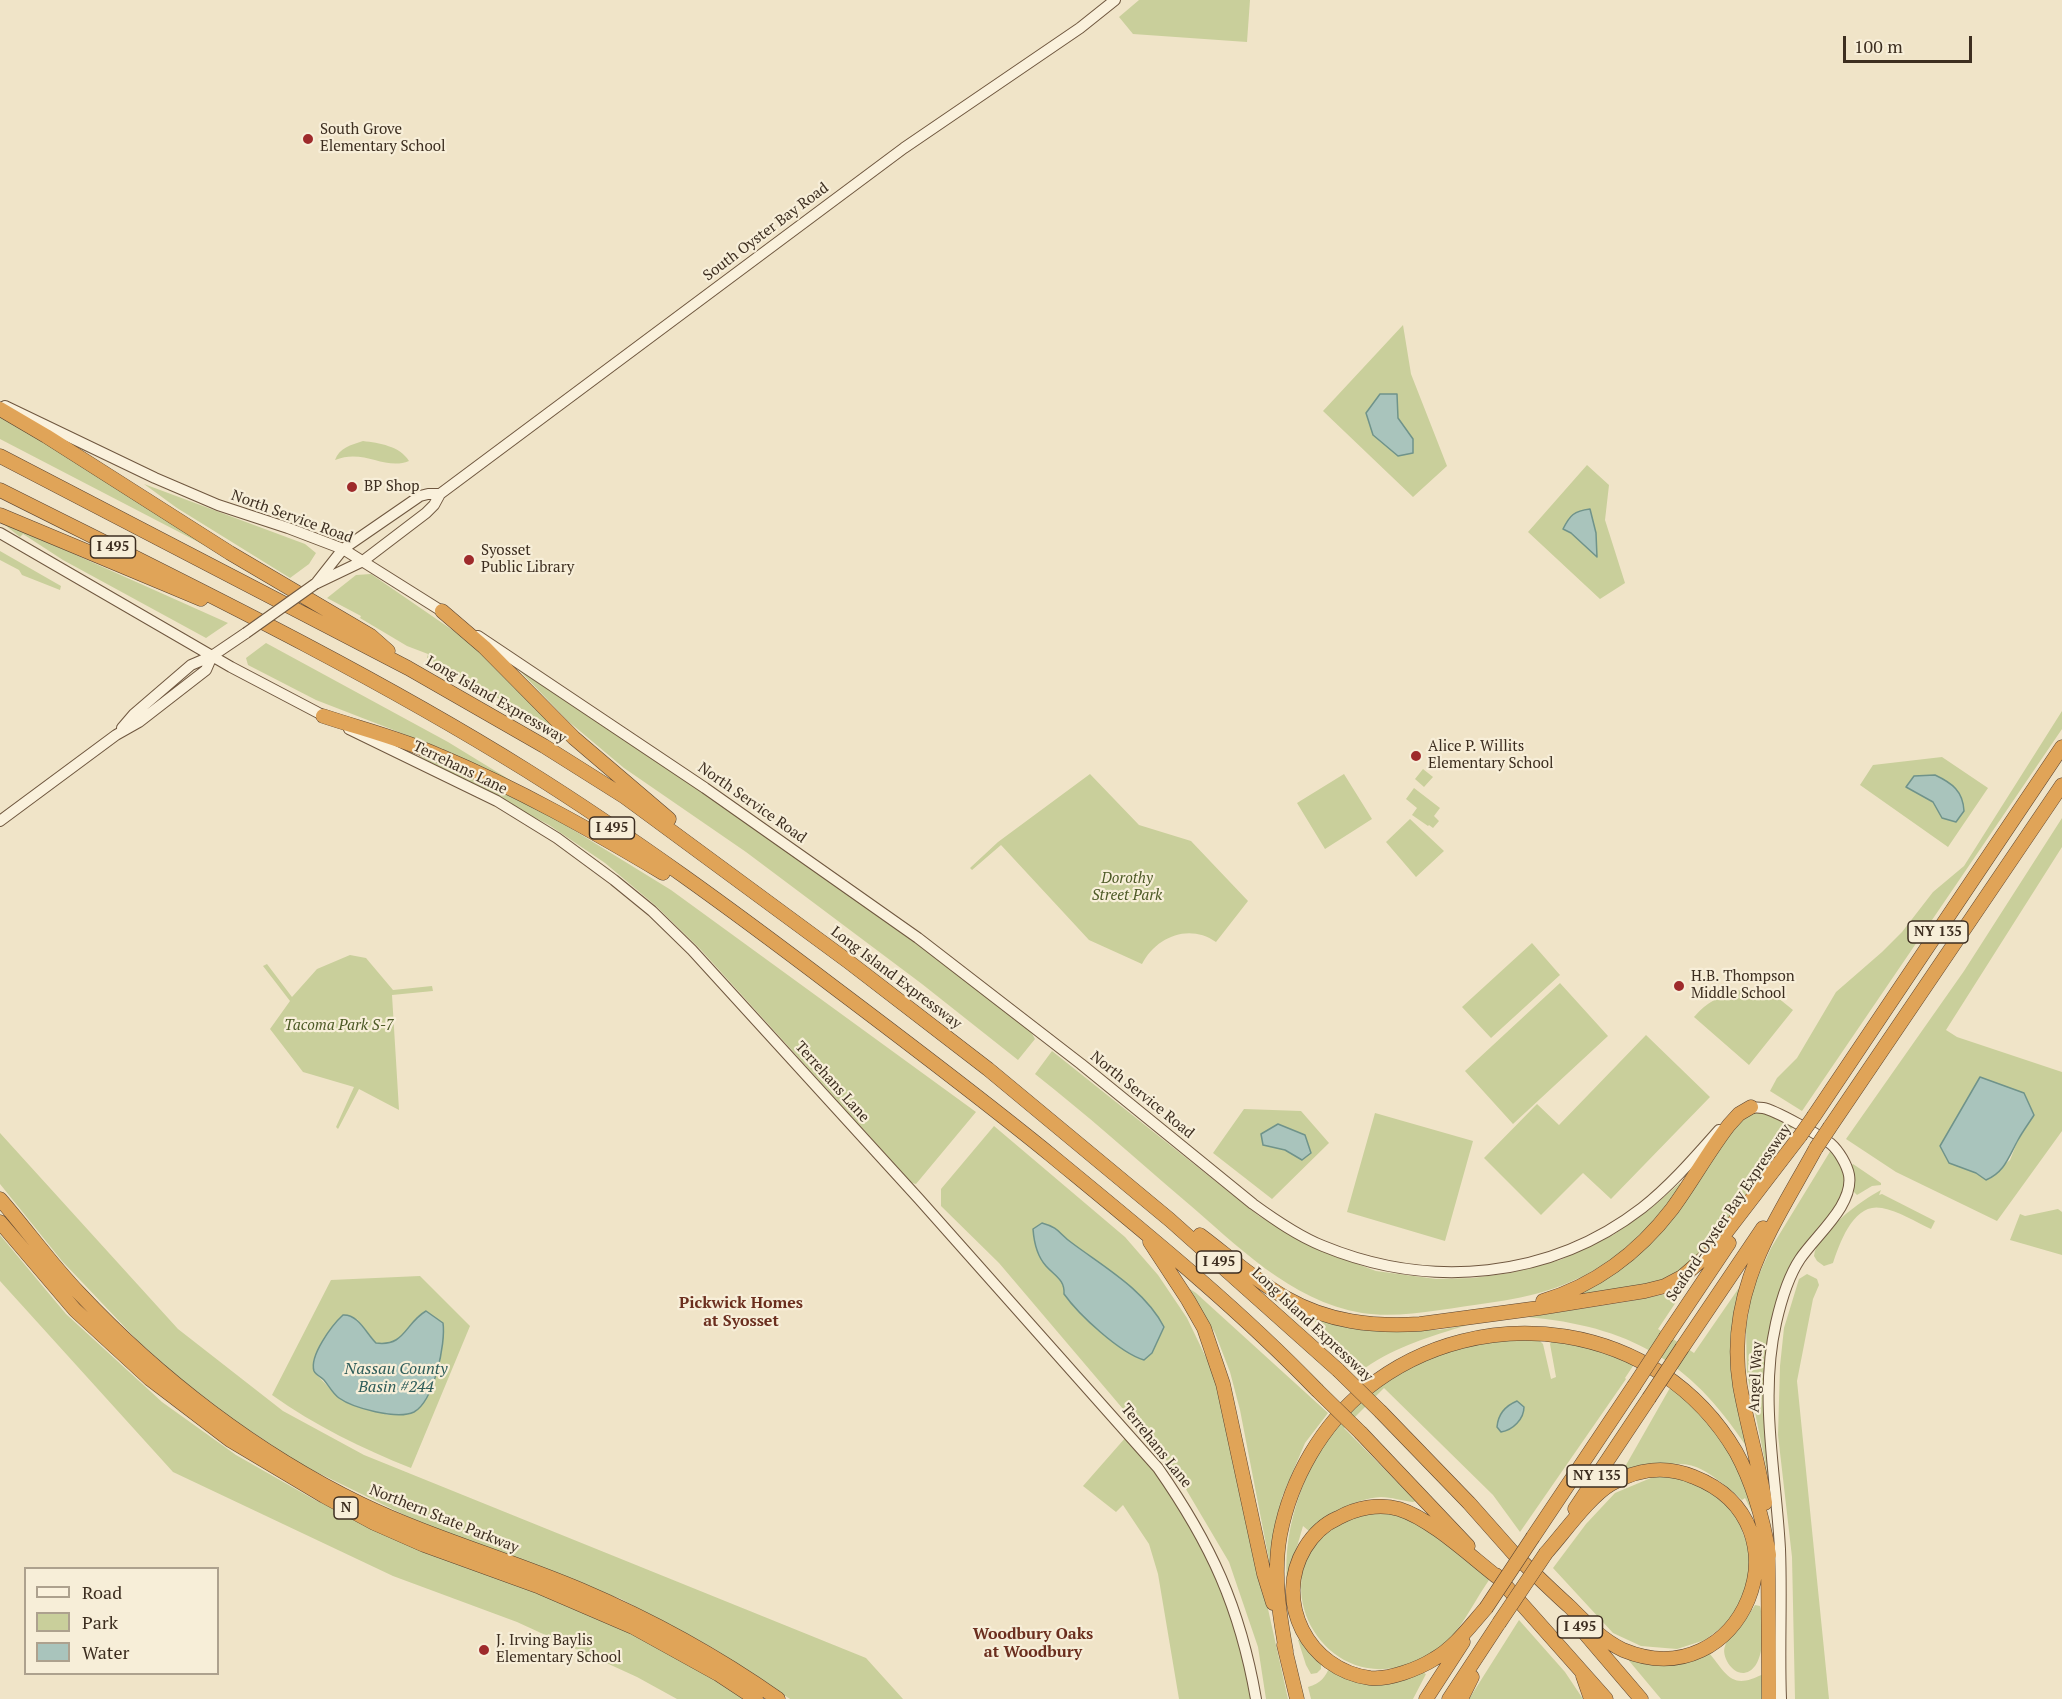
<!DOCTYPE html>
<style>
body{margin:0}
#map{position:relative;width:2062px;height:1699px;overflow:hidden;background:#f0e4c8;font-family:"PT Serif",serif}
canvas{display:block}
.legend{position:absolute;left:24px;top:1567px;width:195px;height:108px;box-sizing:border-box;background:#f7eed8;border:2px solid #ada18e;margin:0;padding:8px 10px;list-style:none;font-size:18px;color:#3d2e20}
.legend li{display:flex;align-items:center;gap:12px;height:30px}
.legend b{width:30px;border:2px solid #ada18e}
.scale{position:absolute;left:1843px;top:36px;width:129px;height:27px;box-sizing:border-box;border:3px solid #3d2e20;border-top:0;padding-left:8px;font-size:18px;line-height:21px;white-space:nowrap;color:#3d2e20;-webkit-text-stroke:4px #f7eed8;paint-order:stroke}
</style>
<div id="map">
<canvas width="2062" height="1699"></canvas>
<ul class="legend">
<li><b style="height:8px;background:#faf1dc"></b>Road</li>
<li><b style="height:16px;background:#c9cf9b"></b>Park</li>
<li><b style="height:16px;background:#a9c4bc"></b>Water</li>
</ul>
<div class="scale">100 m</div>
</div>
<script>
const ctx = document.querySelector('canvas').getContext('2d');
ctx.lineJoin = 'round';
function fillPath(path, color) { ctx.fillStyle = color; ctx.fill(path, 'evenodd'); }
function trace(path, color, width, dash) { ctx.strokeStyle = color; ctx.lineWidth = width; ctx.lineCap = dash ? 'butt' : 'round'; ctx.setLineDash(dash || []); ctx.stroke(path); }
function label(font, color, halo, rows, align = 'center') {
  ctx.font = font + ' "PT Serif",serif'; ctx.lineWidth = 4.5; ctx.setLineDash([]); ctx.textBaseline = 'middle'; ctx.strokeStyle = halo; ctx.fillStyle = color; for (const [text, x, y, turn = 0] of rows) {
    ctx.save(); ctx.translate(x, y); ctx.rotate((+turn || 0) * Math.PI / 180); ctx.textAlign = isNaN(turn) ? turn : align; if (halo) ctx.strokeText(text, 0, 0); ctx.fillText(text, 0, 0); ctx.restore();
  }
}
fillPath(new Path2D(`
 M 1139,0 L 1250,0 L 1247,42 L 1133,34 L 1119,17 Z
 M 1403,325 L 1411,374 L 1447,466 L 1413,497 L 1323,411 Z
 M 0,415 L 229,558 L 0,439 Z
 M 363,441 C 379,443 400,446 409,461 C 385,471 364,448 335,460 C 339,448 351,445 363,441 Z
 M 1587,465 L 1609,485 L 1605,520 L 1625,583 L 1600,599 L 1528,532 Z
 M 144,484 L 305,544 L 316,553 L 309,564 L 290,578 L 177,508 Z
 M 0,521 L 228,623 L 206,638 L 63,560 L 23,534 L 20,537 Z
 M 0,551 L 61,586 L 60,590 L 22,575 L 19,570 L 0,560 Z
 M 371,574 L 480,649 L 568,738 L 427,658 L 428,654 L 407,646 L 360,618 L 361,616 L 327,598 L 356,575 Z
 M 266,643 L 448,742 L 533,794 L 445,750 L 316,700 L 248,665 L 246,658 Z
 M 518,669 L 761,831 L 940,961 L 1030,1030 L 1035,1039 L 1018,1060 L 922,984 L 746,852 L 624,768 L 568,721 Z
 M 2062,711 L 2062,729 L 1802,1111 L 1770,1091 L 1777,1078 L 1797,1058 L 1836,992 L 1882,952 L 1902,932 L 1933,892 L 1964,866 Z
 M 422,753 L 554,818 L 671,890 L 976,1112 L 916,1184 L 912,1183 L 701,950 L 656,906 L 605,863 L 549,825 L 420,757 Z
 M 1942,757 L 1988,788 L 1948,847 L 1860,785 L 1873,765 Z
 M 1423,769 L 1433,777 L 1424,787 L 1415,779 Z
 M 1090,774 L 1139,825 L 1191,841 L 1248,901 L 1216,942 C 1189,923 1156,937 1142,964 L 1089,940 L 1001,845 L 972,870 L 970,868 L 998,842 Z
 M 1344,774 L 1372,819 L 1325,849 L 1297,803 Z
 M 1414,788 L 1440,808 L 1434,816 L 1439,821 L 1433,828 L 1429,825 L 1428,826 L 1412,815 L 1417,808 L 1406,799 Z
 M 2062,818 L 2062,847 L 1946,1030 L 1957,1037 L 2062,1072 L 2062,1131 L 1997,1221 L 1896,1172 L 1846,1139 L 1964,971 ZM 1980,1077 L 2024,1093 L 2034,1115 L 2018,1140 L 2010,1160 L 1986,1180 L 1940,1146 Z
 M 1410,819 L 1444,851 L 1416,877 L 1386,842 Z
 M 1532,943 L 1560,975 L 1491,1038 L 1462,1007 Z
 M 350,955 L 366,958 L 393,990 L 432,986 L 433,991 L 392,995 L 399,1110 L 359,1089 L 338,1129 L 336,1127 L 354,1087 L 303,1072 L 270,1029 L 290,1001 L 263,966 L 267,964 L 292,997 L 317,969 Z
 M 1560,983 L 1608,1036 L 1513,1124 L 1465,1071 Z
 M 1739,990 L 1772,993 L 1793,1010 L 1749,1065 L 1694,1017 C 1707,1002 1719,996 1739,990 Z
 M 1646,1035 L 1710,1097 L 1611,1199 L 1583,1173 L 1541,1215 L 1484,1158 L 1537,1104 L 1559,1125 Z
 M 1052,1051 L 1259,1216 L 1314,1248 L 1376,1271 L 1436,1279 L 1473,1278 L 1510,1273 L 1560,1260 L 1613,1235 L 1649,1210 L 1680,1183 L 1682,1184 C 1629,1258 1580,1291 1488,1303 C 1449,1308 1401,1319 1362,1313 C 1290,1301 1237,1245 1184,1200 C 1135,1158 1086,1114 1035,1074 Z
 M 1244,1109 L 1301,1111 L 1329,1143 L 1272,1199 L 1213,1153 ZM 1278,1125 L 1305,1135 L 1292,1154 L 1262,1134 Z
 M 1765,1112 L 1793,1126 L 1749,1193 L 1708,1249 L 1669,1280 L 1590,1296 L 1576,1294 L 1642,1249 L 1736,1121 L 1751,1113 Z
 M 1375,1113 L 1473,1141 L 1445,1241 L 1347,1212 Z
 M 994,1126 L 1125,1237 L 1158,1275 L 1187,1318 L 1213,1372 L 1224,1412 L 1246,1523 L 1256,1555 L 1288,1699 L 1266,1699 L 1258,1647 L 1229,1562 L 1174,1469 L 999,1263 L 941,1206 L 941,1189 Z
 M 0,1133 L 178,1329 L 283,1411 L 364,1455 L 866,1658 L 903,1699 L 790,1699 L 713,1648 L 621,1599 L 427,1526 L 300,1464 L 234,1420 L 177,1376 L 137,1340 L 62,1261 L 0,1184 Z
 M 1831,1150 L 1837,1155 L 1847,1179 L 1838,1205 L 1801,1251 L 1769,1348 L 1769,1481 L 1747,1373 L 1746,1329 L 1752,1290 L 1771,1248 Z
 M 1853,1164 L 1881,1183 L 1881,1185 L 1872,1186 L 1857,1195 L 1854,1192 L 1854,1177 L 1851,1166 Z
 M 1881,1190 L 1879,1195 L 1882,1194 L 1935,1221 L 1931,1229 C 1916,1222 1898,1211 1882,1208 C 1854,1202 1840,1242 1833,1263 L 1824,1266 L 1817,1261 L 1814,1256 C 1816,1233 1862,1200 1881,1190 Z
 M 2058,1209 L 2062,1212 L 2062,1255 L 2010,1240 L 2020,1214 L 2025,1216 Z
 M 0,1235 L 66,1314 L 162,1402 L 236,1455 L 315,1500 L 392,1536 L 549,1596 L 660,1647 L 746,1699 L 677,1699 L 637,1677 L 517,1622 L 393,1576 L 173,1472 L 0,1281 Z
 M 1807,1274 L 1817,1279 L 1819,1285 L 1813,1299 L 1797,1381 L 1829,1699 L 1795,1699 L 1792,1557 L 1778,1435 L 1780,1366 L 1784,1328 L 1799,1279 Z
 M 420,1276 L 470,1326 L 411,1468 C 363,1449 314,1425 272,1395 L 331,1280 ZM 418,1316 L 441,1351 L 428,1395 L 413,1412 L 388,1415 L 350,1402 L 339,1398 L 315,1373 L 357,1319 L 376,1343 C 400,1346 404,1332 418,1316 Z
 M 1745,1279 L 1735,1323 L 1748,1445 L 1746,1446 C 1690,1360 1628,1326 1527,1317 L 1625,1302 L 1671,1293 L 1678,1299 L 1658,1329 L 1694,1353 Z
 M 1190,1289 L 1196,1293 L 1328,1413 L 1305,1443 L 1282,1497 L 1272,1564 L 1270,1565 L 1240,1410 L 1230,1372 L 1215,1333 L 1191,1294 Z
 M 1299,1307 L 1395,1330 L 1439,1330 L 1468,1325 C 1431,1336 1397,1346 1365,1368 Z
 M 1561,1338 L 1635,1363 L 1625,1378 L 1626,1379 L 1520,1532 L 1493,1495 L 1384,1388 L 1344,1428 L 1416,1501 L 1413,1502 C 1403,1501 1391,1497 1381,1497 C 1353,1499 1330,1514 1309,1531 L 1303,1526 L 1290,1571 L 1289,1595 C 1276,1522 1317,1432 1374,1387 C 1385,1379 1398,1373 1410,1367 C 1418,1362 1426,1357 1434,1353 C 1448,1348 1477,1340 1492,1339 C 1507,1337 1523,1339 1538,1339 L 1543,1344 L 1551,1379 L 1556,1377 L 1550,1344 L 1553,1339 Z
 M 1671,1386 L 1716,1429 L 1752,1496 L 1754,1516 L 1745,1498 L 1742,1500 C 1733,1491 1708,1471 1696,1467 C 1675,1459 1643,1468 1622,1472 Z
 M 1126,1437 L 1155,1469 L 1184,1510 L 1236,1620 L 1252,1699 L 1179,1699 L 1158,1574 L 1149,1544 L 1123,1505 L 1116,1512 L 1083,1486 Z
 M 1658,1475 L 1697,1482 L 1735,1512 L 1751,1555 L 1749,1588 L 1731,1620 L 1705,1640 L 1677,1649 L 1641,1646 L 1613,1633 L 1553,1568 L 1586,1524 L 1615,1493 Z
 M 1371,1511 C 1378,1512 1387,1511 1394,1512 C 1428,1517 1465,1556 1489,1580 C 1473,1603 1460,1633 1438,1650 C 1429,1657 1419,1660 1409,1664 C 1322,1695 1260,1578 1334,1527 C 1338,1524 1343,1519 1349,1517 C 1355,1514 1364,1513 1371,1511 Z
 M 1755,1605 L 1760,1606 C 1764,1622 1767,1670 1744,1673 C 1732,1674 1721,1656 1725,1646 C 1727,1638 1734,1635 1739,1628 C 1745,1621 1750,1613 1755,1605 Z
 M 1519,1620 L 1565,1672 L 1583,1699 L 1469,1699 Z
 M 1305,1639 L 1321,1662 L 1321,1669 L 1317,1673 L 1311,1674 L 1306,1665 L 1298,1640 Z
 M 1705,1652 L 1710,1654 C 1729,1678 1733,1690 1765,1673 L 1765,1699 L 1661,1699 L 1625,1656 Z
 M 1330,1666 L 1346,1676 L 1422,1672 L 1426,1674 L 1413,1699 L 1311,1699 L 1308,1687 C 1321,1683 1325,1678 1330,1666 Z`), '#c9cf9b');
const water = new Path2D(`
 M 1380,394 L 1397,394 L 1398,418 L 1413,439 L 1413,453 L 1398,456 L 1373,435 L 1366,413 Z
 M 1590,509 L 1596,533 L 1597,557 L 1571,533 L 1563,529 C 1570,515 1574,511 1590,509 Z
 M 1935,775 C 1952,783 1963,791 1964,811 L 1956,822 L 1942,818 L 1933,802 L 1906,787 L 1914,776 Z
 M 1980,1077 L 2024,1093 L 2034,1115 C 2029,1123 2023,1131 2018,1140 C 2009,1156 2005,1172 1986,1180 L 1976,1173 L 1949,1163 L 1940,1146 Z
 M 1278,1124 L 1305,1135 L 1311,1153 L 1302,1160 L 1285,1150 L 1263,1145 L 1261,1134 Z
 M 1042,1223 C 1060,1228 1059,1234 1072,1243 C 1104,1267 1145,1290 1164,1327 L 1152,1353 L 1144,1360 C 1120,1353 1079,1315 1064,1294 C 1065,1280 1055,1276 1046,1266 C 1037,1256 1034,1243 1033,1229 Z
 M 426,1311 L 443,1323 C 446,1343 434,1401 414,1412 C 397,1420 353,1408 339,1398 C 333,1394 329,1386 324,1380 C 321,1377 316,1375 314,1371 C 309,1356 332,1325 343,1315 C 358,1314 366,1333 376,1343 C 405,1347 405,1323 426,1311 Z
 M 1517,1401 L 1524,1407 C 1524,1419 1513,1430 1501,1432 L 1497,1427 C 1498,1414 1505,1406 1517,1401 Z`);
fillPath(water, '#a9c4bc');
trace(water, '#6f938a', 1.5);
const secondary = new Path2D(`
 M 5,406 L 155,478 L 218,505 L 288,528 L 343,549 L 448,615
 M 0,533 L 231,667 L 330,719
 M 317,582 L 343,549 L 420,496 L 428,494 L 440,494
 M 315,584 L 363,561 L 426,513 L 434,505 L 440,494 L 904,148 L 1080,28 L 1115,0
 M 478,636 L 705,788 L 918,938 L 1081,1064 L 1253,1204 C 1275,1220 1298,1236 1323,1246 C 1430,1290 1550,1279 1642,1208 C 1671,1185 1695,1157 1719,1130
 M 122,728 L 134,714 L 191,665 L 212,656 L 246,633
 M 349,729 L 497,801 L 557,838 L 614,880 L 652,911 L 692,950 L 919,1199 L 1158,1468 C 1211,1544 1240,1607 1256,1699
 M 0,821 L 116,735 L 139,722 L 206,670 L 212,656
 M 1745,1110 C 1751,1107 1757,1107 1763,1108 C 1775,1110 1821,1136 1831,1144 C 1839,1151 1847,1165 1849,1175 C 1854,1205 1816,1235 1800,1259 C 1788,1277 1781,1301 1776,1323 C 1759,1398 1776,1473 1780,1549 C 1782,1599 1779,1649 1781,1699`);
const highway = new Path2D(`
 M 0,409 L 46,436 L 230,553 L 371,636 L 388,651
 M 0,456 L 408,668 L 544,746 L 625,797 L 849,962 L 988,1069 L 1170,1220 L 1338,1370
 M 0,490 C 177,579 357,665 526,770 C 633,837 735,912 835,988 C 908,1043 981,1098 1052,1156 C 1143,1231 1235,1305 1317,1390
 M 0,515 L 201,599
 M 442,611 L 484,647 L 574,738 L 669,819
 M 323,716 C 362,729 403,739 440,756 C 518,789 591,830 663,873
 M 1814,1116 L 2062,747
 M 1830,1127 L 2062,785
 M 0,1199 C 27,1230 51,1264 79,1293 C 159,1378 256,1453 361,1504 C 432,1538 508,1559 581,1590 C 649,1619 717,1656 778,1699
 M 0,1222 L 75,1310 L 150,1379 L 230,1440 L 324,1496 L 374,1523 L 424,1545 L 540,1587 L 633,1627 L 718,1674 L 756,1699
 M 1200,1235 C 1228,1256 1256,1281 1286,1298 C 1328,1322 1373,1327 1420,1324 L 1539,1308 L 1645,1291 L 1665,1286 L 1682,1277 L 1711,1252 L 1800,1136
 M 1150,1242 L 1188,1300 L 1204,1328 L 1223,1384 L 1264,1574 L 1273,1603
 M 1543,1301 C 1595,1285 1639,1252 1672,1209 C 1692,1182 1708,1152 1729,1125 L 1739,1114 L 1751,1107
 M 1666,1337 L 1729,1243
 M 1682,1348 L 1763,1228
 M 1381,1412 L 1469,1503 L 1523,1564
 M 1361,1433 L 1468,1546
 M 1765,1503 C 1759,1464 1747,1425 1740,1386 C 1725,1291 1773,1227 1816,1148
 M 1575,1509 L 1649,1398
 M 1533,1537 L 1634,1386
 M 1768,1546 L 1769,1699
 M 1517,1557 C 1535,1574 1552,1591 1570,1607 C 1586,1623 1602,1640 1623,1650 C 1742,1699 1814,1524 1694,1477 C 1666,1465 1637,1469 1611,1484 C 1590,1496 1563,1534 1546,1553
 M 1496,1575 L 1606,1699
 M 1486,1608 C 1470,1626 1455,1647 1434,1659 C 1418,1669 1389,1680 1370,1678 C 1308,1670 1273,1601 1305,1548 C 1313,1535 1324,1524 1338,1518 C 1356,1508 1379,1503 1399,1509 C 1431,1519 1469,1555 1496,1576
 M 1582,1630 L 1641,1699
 M 1284,1645 L 1297,1699
 M 1286,1651 C 1279,1612 1273,1574 1280,1535 C 1291,1478 1322,1425 1366,1389 C 1482,1296 1659,1321 1736,1452 C 1754,1485 1763,1518 1769,1555
 M 1583,1676 L 1591,1699
 M 1426,1699 L 1463,1642
 M 1449,1699 L 1499,1623
 M 1461,1699 L 1472,1677`);
trace(secondary, '#6f573f', 12);
trace(highway, '#5b4430', 15);
trace(secondary, '#faf1dc', 10);
trace(highway, '#e0a458', 14);
const secondaryBridge = new Path2D(`
 M 246,633 L 315,584`);
const highwayBridge = new Path2D(`
 M 1800,1136 L 1814,1116
 M 1816,1148 L 1830,1127
 M 1338,1370 L 1381,1412
 M 1634,1386 L 1666,1337
 M 1317,1390 L 1361,1433
 M 1649,1398 L 1682,1348
 M 1486,1608 L 1533,1537
 M 1499,1623 L 1546,1553`);
trace(secondaryBridge, '#6f573f', 12, []);
trace(highwayBridge, '#5b4430', 15, []);
trace(secondaryBridge, '#faf1dc', 10);
trace(highwayBridge, '#e0a458', 14);
for (const [x, y, r, color] of [
 [308,139,6,"#9e2a2b"],
 [352,487,6,"#9e2a2b"],
 [469,560,6,"#9e2a2b"],
 [1416,756,6,"#9e2a2b"],
 [1679,986,6,"#9e2a2b"],
 [484,1650,6,"#9e2a2b"]
]) { const dot = new Path2D(); dot.arc(x, y, r, 0, 2 * Math.PI); ctx.fillStyle = color; ctx.fill(dot); trace(dot, '#f7eed8', 2); }
for (const [x, y, w] of [
 [113,547,45],
 [612,828,45],
 [1938,932,60],
 [1219,1262,45],
 [1597,1476,60],
 [346,1508,24],
 [1580,1627,45]
]) { const box = new Path2D(); box.roundRect(x - w / 2, y - 11, w, 22, 4.5); ctx.fillStyle = '#f7eed8'; ctx.fill(box); trace(box, '#3d2e20', 1.5); }
label('bold 14px', '#3d2e20', null, [
 ["I 495",113,547],
 ["I 495",612,828],
 ["NY 135",1938,932],
 ["I 495",1219,1262],
 ["NY 135",1597,1476],
 ["N",346,1508],
 ["I 495",1580,1627]
]);
label('15px', '#3d2e20', '#f7eed8', [
 ["South Grove",320,130],
 ["Elementary School",320,147],
 ["BP Shop",364,487],
 ["Syosset",481,551],
 ["Public Library",481,568],
 ["Alice P. Willits",1428,747],
 ["Elementary School",1428,764],
 ["H.B. Thompson",1691,977],
 ["Middle School",1691,994],
 ["J. Irving Baylis",496,1641],
 ["Elementary School",496,1658]
], 'left');
label('15px', '#3d2e20', '#f7eed8', [
 ["South Oyster Bay Road",766,232,-37],
 ["North Service Road",292,517,20],
 ["Long Island Expressway",496,700,30],
 ["Terrehans Lane",460,768,26],
 ["North Service Road",752,803,35],
 ["Long Island Expressway",896,978,37],
 ["Terrehans Lane",832,1082,48],
 ["North Service Road",1142,1095,39],
 ["Seaford-Oyster Bay Expressway",1729,1213,-56],
 ["Long Island Expressway",1312,1325,43],
 ["Angel Way",1756,1377,-87],
 ["Terrehans Lane",1156,1446,51],
 ["Northern State Parkway",444,1519,22]
]);
label('italic 15px', '#4d5a26', '#f7eed8', [
 ["Dorothy",1127,879],
 ["Street Park",1127,896],
 ["Tacoma Park S-7",339,1026]
]);
label('bold 16px', '#6b2e1e', '#f7eed8', [
 ["Pickwick Homes",741,1303],
 ["at Syosset",741,1321],
 ["Woodbury Oaks",1033,1634],
 ["at Woodbury",1033,1652]
]);
label('italic 16px', '#2f5d5a', '#f7eed8', [
 ["Nassau County",396,1369],
 ["Basin #244",396,1387]
]);
</script>
